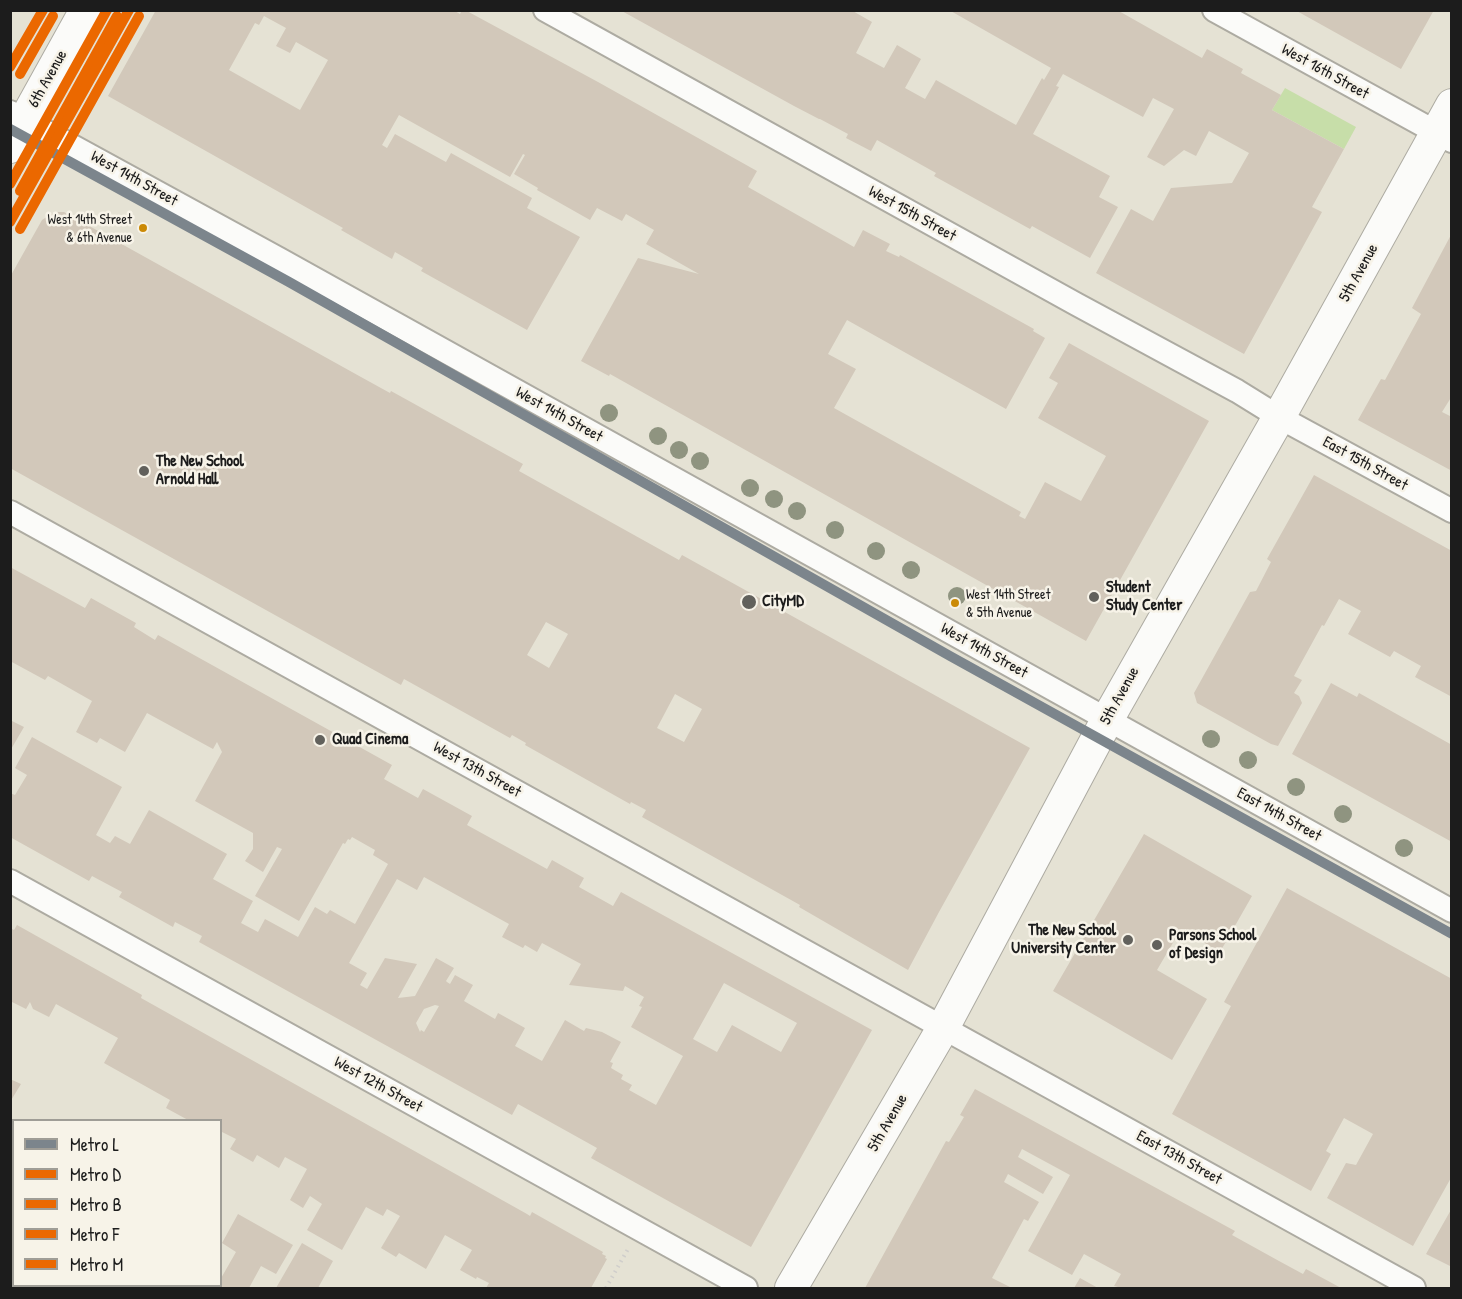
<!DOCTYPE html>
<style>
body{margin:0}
#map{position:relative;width:1462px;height:1299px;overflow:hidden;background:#e5e2d4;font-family:"Patrick Hand",sans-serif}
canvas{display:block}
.frame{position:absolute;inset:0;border:12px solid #1c1c1c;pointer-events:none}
.legend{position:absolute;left:12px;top:1119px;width:210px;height:168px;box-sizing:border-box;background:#f7f3e8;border:2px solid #9f9d96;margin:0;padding:8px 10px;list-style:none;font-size:18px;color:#1c1c1c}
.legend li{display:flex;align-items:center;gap:12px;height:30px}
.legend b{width:30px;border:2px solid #9f9d96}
</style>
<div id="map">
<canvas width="1462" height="1299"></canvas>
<div class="frame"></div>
<ul class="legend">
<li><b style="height:8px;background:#7c858c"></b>Metro L</li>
<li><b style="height:8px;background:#eb6800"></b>Metro D</li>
<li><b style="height:8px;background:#eb6800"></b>Metro B</li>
<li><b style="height:8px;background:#eb6800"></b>Metro F</li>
<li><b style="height:8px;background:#eb6800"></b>Metro M</li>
</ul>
</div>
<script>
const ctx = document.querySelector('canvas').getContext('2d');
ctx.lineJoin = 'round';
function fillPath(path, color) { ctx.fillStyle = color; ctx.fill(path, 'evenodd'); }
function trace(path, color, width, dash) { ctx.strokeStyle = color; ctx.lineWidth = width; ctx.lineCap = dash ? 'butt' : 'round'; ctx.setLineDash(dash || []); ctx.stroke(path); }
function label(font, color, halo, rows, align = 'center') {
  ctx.font = font + ' "Patrick Hand",sans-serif'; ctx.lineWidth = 5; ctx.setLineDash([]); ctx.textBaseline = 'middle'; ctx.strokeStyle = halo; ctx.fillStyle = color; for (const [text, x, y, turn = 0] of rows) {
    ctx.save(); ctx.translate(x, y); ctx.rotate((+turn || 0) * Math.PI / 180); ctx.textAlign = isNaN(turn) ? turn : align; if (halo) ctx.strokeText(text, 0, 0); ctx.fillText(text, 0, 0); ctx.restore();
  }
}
fillPath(new Path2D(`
 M 1285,88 L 1356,127 L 1344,149 L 1272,110 Z`), '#c7dea9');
fillPath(new Path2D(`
 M 156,10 L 453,10 L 460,14 L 462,10 L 465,10 L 598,82 L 757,171 L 748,187 L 854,247 L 863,230 L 890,244 L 886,251 L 899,257 L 900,255 L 1034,329 L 1033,331 L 1045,338 L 1006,409 L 847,320 L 828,354 L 856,369 L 834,408 L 1021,512 L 1019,516 L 1025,519 L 1045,482 L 1081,501 L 1106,456 L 1038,418 L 1058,383 L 1049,378 L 1069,343 L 1209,421 L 1086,641 L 610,374 L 609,376 L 581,361 L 638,258 L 699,274 L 646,244 L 654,230 L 626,214 L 622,221 L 597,208 L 590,220 L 537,190 L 538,188 L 514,174 L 525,155 L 523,154 L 510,177 L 399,115 L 382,145 L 387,148 L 395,134 L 446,162 L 451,153 L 532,198 L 527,208 L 580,237 L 527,330 L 421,271 L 423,268 L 395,252 L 392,259 L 341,230 L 343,228 L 108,96 ZM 264,16 L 286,28 L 276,46 L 290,53 L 296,42 L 328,60 L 300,110 L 229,70 L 255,23 L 259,25 Z
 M 620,10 L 851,10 L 872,22 L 856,53 L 884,68 L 897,45 L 921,59 L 905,88 L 925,99 L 936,80 L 1016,125 L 1042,78 L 1044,80 L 1051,68 L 949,10 L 1117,10 L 1202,58 L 1207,49 L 1243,69 L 1241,73 L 1281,95 L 1272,110 L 1344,149 L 1312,207 L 1322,212 L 1244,354 L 1096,273 L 1131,209 L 1153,221 L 1171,188 L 1232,183 L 1249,153 L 1209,131 L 1196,156 L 1184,150 L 1164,166 L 1147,157 L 1174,109 L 1153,98 L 1143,117 L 1063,74 L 1056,86 L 1059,87 L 1033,134 L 1110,176 L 1099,197 L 1118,207 L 1090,258 L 1032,226 L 1030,229 L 934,176 L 936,173 L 877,140 L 871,151 L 846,138 L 848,134 L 820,119 L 819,119 L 794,106 Z
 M 1295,10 L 1434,10 L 1401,69 Z
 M 58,212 L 64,212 L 361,377 L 390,393 L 391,391 L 523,464 L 519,471 L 679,560 L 682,555 L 1030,748 L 939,912 L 908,970 L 799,907 L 800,905 L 642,817 L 646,810 L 631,802 L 630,804 L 525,745 L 526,743 L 512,735 L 510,738 L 404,679 L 401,685 L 10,468 L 10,277 L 42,220 L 53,213 ZM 546,622 L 568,634 L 549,668 L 527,655 ZM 675,694 L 702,709 L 684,742 L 657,728 Z
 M 1452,233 L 1452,396 L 1442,412 L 1452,417 L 1452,471 L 1358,420 L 1381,379 L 1385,380 L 1421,314 L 1412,308 Z
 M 1314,475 L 1452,551 L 1452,697 L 1415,677 L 1421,666 L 1394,651 L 1390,657 L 1348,634 L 1361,611 L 1339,599 L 1324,626 L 1322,625 L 1294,676 L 1302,680 L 1294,693 L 1299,696 L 1302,703 L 1278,746 L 1271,744 L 1197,703 L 1194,693 L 1250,592 L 1256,591 L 1271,562 L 1267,559 Z
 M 10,567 L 85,608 L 91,598 L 136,623 L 134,627 L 155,640 L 158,635 L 392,765 L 384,779 L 418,798 L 423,789 L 472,816 L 467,825 L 547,869 L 552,860 L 584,878 L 579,887 L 613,906 L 621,892 L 872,1030 L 751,1247 L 591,1158 L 597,1148 L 518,1104 L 512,1115 L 199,942 L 202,936 L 175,922 L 173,927 L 119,897 L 122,892 L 92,876 L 89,881 L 10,837 L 10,793 L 15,795 L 27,775 L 15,768 L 32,737 L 122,787 L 96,835 L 110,843 L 115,836 L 130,844 L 149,810 L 227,854 L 213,879 L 253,901 L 241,923 L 258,932 L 265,919 L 298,937 L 315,907 L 327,914 L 330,910 L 355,924 L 388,864 L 373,855 L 375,850 L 352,837 L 350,840 L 348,839 L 345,844 L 343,843 L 299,921 L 255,896 L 282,849 L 277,847 L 263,872 L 245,861 L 253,849 L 253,833 L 195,801 L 222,752 L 217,742 L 213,749 L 147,713 L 125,752 L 100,738 L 97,743 L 76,732 L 92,701 L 48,676 L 45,680 L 10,661 ZM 424,877 L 509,924 L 502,937 L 523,948 L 525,945 L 537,952 L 542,943 L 581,964 L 569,985 L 623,991 L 625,986 L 644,997 L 639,1006 L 642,1007 L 631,1027 L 683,1056 L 656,1105 L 629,1090 L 632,1085 L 621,1079 L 623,1075 L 611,1068 L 613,1063 L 610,1062 L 621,1042 L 602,1032 L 586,1028 L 584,1031 L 565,1020 L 542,1061 L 515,1046 L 525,1028 L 498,1013 L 495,1019 L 464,1001 L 473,985 L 455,975 L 450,984 L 447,982 L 446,981 L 454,968 L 436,958 L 415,996 L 398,998 L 417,964 L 385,958 L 367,989 L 360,985 L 367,973 L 349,963 L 397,879 L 417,890 ZM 724,983 L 797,1023 L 781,1052 L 732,1025 L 717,1052 L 693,1039 ZM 435,1005 L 439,1006 L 424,1032 L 421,1030 L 420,1032 L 416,1023 L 424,1009 Z
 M 1331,683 L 1357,697 L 1359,693 L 1452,745 L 1452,842 L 1292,754 Z
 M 10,720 L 24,727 L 10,751 Z
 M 1144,834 L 1252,896 L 1220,952 L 1181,929 L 1157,970 L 1207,999 L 1172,1060 L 1053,991 Z
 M 1287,888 L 1452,979 L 1452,1176 L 1413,1246 L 1327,1198 L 1346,1163 L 1356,1165 L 1373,1134 L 1344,1118 L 1326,1151 L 1331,1154 L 1311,1191 L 1172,1114 L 1231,1006 L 1224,1002 Z
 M 17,925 L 142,995 L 141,998 L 527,1214 L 530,1216 L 532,1212 L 603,1252 L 602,1254 L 606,1256 L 605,1258 L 607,1259 L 591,1288 L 486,1288 L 489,1283 L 477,1277 L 476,1279 L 460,1270 L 472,1250 L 445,1235 L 426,1269 L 399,1253 L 396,1257 L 381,1248 L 400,1216 L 387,1209 L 383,1216 L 366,1207 L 342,1250 L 307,1230 L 322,1204 L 310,1196 L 303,1208 L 290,1200 L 307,1169 L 285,1157 L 279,1168 L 257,1155 L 253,1162 L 230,1149 L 236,1139 L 220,1131 L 220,1120 L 188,1120 L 166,1108 L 170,1100 L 104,1063 L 118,1038 L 56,1004 L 49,1017 L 33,1009 L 30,1002 L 26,1009 L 10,1001 L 10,928 L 14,930 Z
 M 10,1079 L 21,1084 L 10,1102 Z
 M 975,1089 L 1235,1231 L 1232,1235 L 1279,1261 L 1303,1274 L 1306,1269 L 1341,1288 L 1122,1288 L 1114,1286 L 1121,1274 L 1084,1254 L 1072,1275 L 1028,1251 L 1070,1175 L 1022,1149 L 1018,1157 L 1053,1177 L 1043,1194 L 1008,1174 L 1004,1182 L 1039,1202 L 1028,1221 L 1024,1219 L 992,1278 L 1012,1288 L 865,1288 L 946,1141 L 949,1142 L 964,1117 L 960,1115 Z
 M 10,1125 L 14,1127 L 14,1205 L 10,1203 Z
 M 1452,1208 L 1452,1267 L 1426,1254 Z
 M 238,1214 L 293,1245 L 276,1274 L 261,1266 L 249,1288 L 154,1288 L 149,1286 L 220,1286 L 220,1280 L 236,1252 L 222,1243 Z
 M 302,1243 L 333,1261 L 318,1288 L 276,1288 Z
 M 1080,1278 L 1098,1288 L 1074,1288 Z`), '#d2c8ba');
const street = new Path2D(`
 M 545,10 L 1076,304 L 1237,391 L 1279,417 L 1452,511
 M 1214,10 L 1452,141
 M 10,112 L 279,259 L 1452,911
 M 10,512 L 1414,1288
 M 10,881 L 746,1288
 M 10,1251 L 14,1253
 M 73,1286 L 79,1288`);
const secondary = new Path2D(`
 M 10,147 L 86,10
 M 791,1288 L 943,1028 L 1107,720 L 1279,417 L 1452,105`);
trace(street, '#adaba2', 26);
trace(secondary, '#adaba2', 34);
trace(new Path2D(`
 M 606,1288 L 628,1249`), '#d0cecb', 4, [1.5, 4.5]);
trace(street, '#fbfbf9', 22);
trace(secondary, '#fbfbf9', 32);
trace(new Path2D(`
 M 10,129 L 289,282 L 950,656 L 1452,934`), '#7c858c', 10);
trace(new Path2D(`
 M 10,184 L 107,10`), '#eb6800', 10);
trace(new Path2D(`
 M 20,191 L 117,16`), '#eb6800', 10);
trace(new Path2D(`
 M 10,67 L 43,10
 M 10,222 L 129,10`), '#eb6800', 10);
trace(new Path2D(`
 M 20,74 L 53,16
 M 20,229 L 139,16`), '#eb6800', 10);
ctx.fillStyle = '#8f9480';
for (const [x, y] of [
 [609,413],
 [658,436],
 [679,450],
 [700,461],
 [750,488],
 [774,499],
 [797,511],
 [835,530],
 [876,551],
 [911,570],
 [957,596],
 [1211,739],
 [1248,760],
 [1296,787],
 [1343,814],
 [1404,848]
]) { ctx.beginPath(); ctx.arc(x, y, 9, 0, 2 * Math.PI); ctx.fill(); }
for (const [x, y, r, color] of [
 [143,228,5,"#cb8a06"],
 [144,471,6,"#62615c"],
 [1094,597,6,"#62615c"],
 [749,602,8,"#62615c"],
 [955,603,5,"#cb8a06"],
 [320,740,6,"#62615c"],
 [1128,940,6,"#62615c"],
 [1157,945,6,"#62615c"]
]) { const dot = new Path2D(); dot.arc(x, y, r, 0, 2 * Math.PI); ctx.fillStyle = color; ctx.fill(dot); trace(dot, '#f7f3e8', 2); }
label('14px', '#1c1c1c', '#f7f3e8', [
 ["West 14th Street",132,220],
 ["& 6th Avenue",132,238],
 ["West 14th Street",966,595,"left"],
 ["& 5th Avenue",966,613,"left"]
], 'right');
label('16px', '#1c1c1c', '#f7f3e8', [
 ["West 16th Street",1325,72,29],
 ["6th Avenue",48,79,-61],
 ["West 14th Street",134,179,29],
 ["West 15th Street",912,214,29],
 ["5th Avenue",1359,273,-61],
 ["West 14th Street",559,415,29],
 ["East 15th Street",1365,464,29],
 ["West 14th Street",984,651,29],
 ["5th Avenue",1120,696,-61],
 ["West 13th Street",477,770,29],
 ["East 14th Street",1279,815,29],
 ["West 12th Street",378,1085,29],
 ["5th Avenue",888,1123,-60],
 ["East 13th Street",1179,1158,29]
]);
label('bold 16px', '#1c1c1c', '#f7f3e8', [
 ["The New School",156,462],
 ["Arnold Hall",156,480],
 ["Student",1106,588],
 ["Study Center",1106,606],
 ["CityMD",762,602],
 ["Quad Cinema",332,740],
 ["The New School",1116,931,"right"],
 ["University Center",1116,949,"right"],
 ["Parsons School",1169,936],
 ["of Design",1169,954]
], 'left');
</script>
